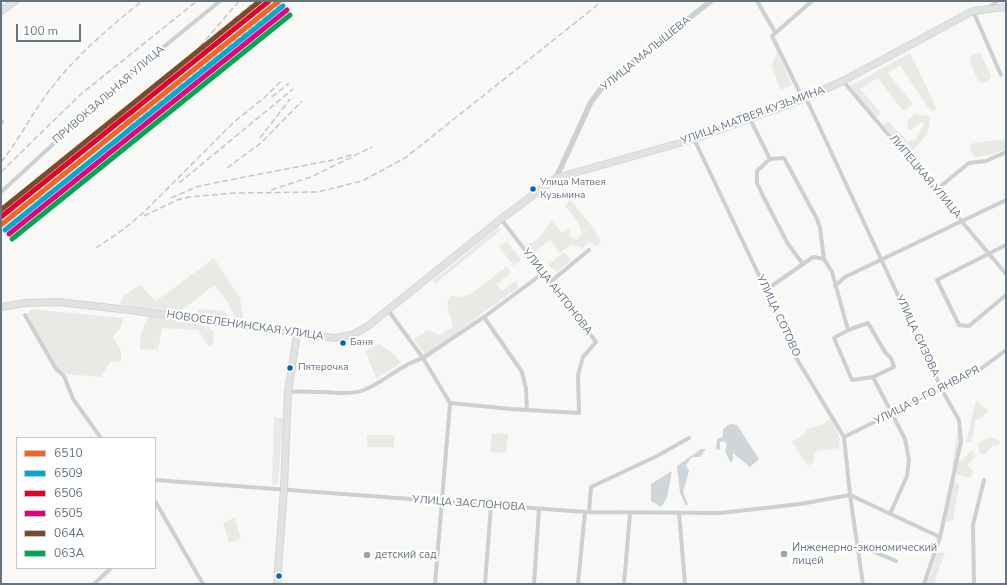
<!DOCTYPE html>
<meta charset="utf-8">
<style>
body{margin:0}
#map{position:relative;width:1007px;height:585px;overflow:hidden;background:#f8f8f7;font-family:"Nunito Sans",sans-serif}
canvas{display:block}
.frame{position:absolute;inset:0;border:2px solid #647481;pointer-events:none}
.legend{position:absolute;left:16px;top:437px;width:140px;height:132px;box-sizing:border-box;background:#fff;border:1px solid #c1c7cd;margin:0;padding:5px 7px;list-style:none;font-size:12px;color:#647481}
.legend li{display:flex;align-items:center;gap:8px;height:20px}
.legend b{width:20px;border:1px solid #c1c7cd}
.scale{position:absolute;left:16px;top:24px;width:65px;height:18px;box-sizing:border-box;border:2px solid #647481;border-top:0;padding-left:5px;font-size:12px;line-height:14px;white-space:nowrap;color:#647481;-webkit-text-stroke:3px #fff;paint-order:stroke}
</style>
<div id="map">
<canvas width="1007" height="585"></canvas>
<div class="frame"></div>
<ul class="legend">
<li><b style="height:5px;background:#f26522"></b>6510</li>
<li><b style="height:5px;background:#00a9ce"></b>6509</li>
<li><b style="height:5px;background:#e4002b"></b>6506</li>
<li><b style="height:5px;background:#e5007d"></b>6505</li>
<li><b style="height:5px;background:#7a4b2a"></b>064А</li>
<li><b style="height:5px;background:#00a651"></b>063А</li>
</ul>
<div class="scale">100 m</div>
</div>
<script>
const ctx = document.querySelector('canvas').getContext('2d');
ctx.lineJoin = 'round';
function fillPath(path, color) { ctx.fillStyle = color; ctx.fill(path, 'evenodd'); }
function trace(path, color, width, dash) { ctx.strokeStyle = color; ctx.lineWidth = width; ctx.lineCap = dash ? 'butt' : 'round'; ctx.setLineDash(dash || []); ctx.stroke(path); }
function label(font, color, halo, rows, align = 'center') {
  ctx.font = font + ' "Nunito Sans",sans-serif'; ctx.lineWidth = 4; ctx.setLineDash([]); ctx.textBaseline = 'middle'; ctx.strokeStyle = halo; ctx.fillStyle = color; for (const [text, x, y, turn = 0] of rows) {
    ctx.save(); ctx.translate(x, y); ctx.rotate((+turn || 0) * Math.PI / 180); ctx.textAlign = isNaN(turn) ? turn : align; if (halo) ctx.strokeText(text, 0, 0); ctx.fillText(text, 0, 0); ctx.restore();
  }
}
fillPath(new Path2D(`
 M 777,52 L 792,85 L 780,90 L 772,66 Z
 M 980,52 L 991,76 L 990,79 L 983,83 L 978,81 L 969,59 L 972,55 Z
 M 910,53 L 937,109 L 931,112 L 900,65 L 888,73 L 913,104 L 903,111 L 878,78 L 860,89 L 881,113 L 876,117 L 850,86 Z
 M 915,114 L 929,116 C 932,135 921,141 909,154 L 883,125 L 888,121 L 908,142 L 916,139 L 924,123 L 923,121 L 913,129 L 908,129 L 907,121 Z
 M 1004,139 L 1006,149 L 990,155 L 976,157 L 971,152 L 969,145 C 979,140 992,142 1004,139 Z
 M 571,200 L 594,229 L 601,242 L 597,246 L 589,242 L 583,248 L 571,245 L 560,253 L 550,240 L 532,254 L 525,245 C 538,242 545,232 551,220 L 562,233 L 570,229 L 569,236 L 577,240 L 582,234 L 579,224 L 565,205 Z
 M 498,227 L 501,230 L 435,284 L 433,281 Z
 M 507,241 L 521,260 L 514,266 L 499,247 Z
 M 564,252 L 571,260 L 557,272 L 548,265 Z
 M 214,258 L 240,298 L 243,317 L 241,320 L 235,318 L 228,303 L 214,285 L 181,311 L 168,312 L 120,304 L 124,295 L 140,285 L 156,301 Z
 M 507,266 L 511,273 L 496,285 L 503,290 L 516,281 L 519,287 L 425,355 L 414,339 L 428,330 L 440,335 L 453,327 L 447,304 L 450,296 L 462,297 L 472,293 Z
 M 31,309 L 123,318 L 121,327 L 113,337 L 121,351 L 121,362 L 111,361 L 101,377 L 65,374 L 57,368 L 27,315 Z
 M 200,309 L 224,311 L 227,314 L 228,323 L 192,318 Z
 M 149,315 L 209,327 L 214,332 L 213,344 L 208,346 L 198,330 L 162,328 L 158,350 L 140,349 L 141,333 Z
 M 379,344 L 392,352 L 401,363 L 376,379 L 366,351 Z
 M 976,400 L 988,411 L 983,417 L 975,421 L 974,434 L 970,442 L 966,442 Z
 M 274,417 L 283,418 L 278,484 L 272,484 Z
 M 831,418 L 840,439 L 839,448 C 830,450 823,449 815,452 L 814,462 L 808,466 L 792,442 L 806,432 L 805,429 L 822,425 Z
 M 958,426 L 961,439 L 959,461 L 963,460 L 971,450 L 976,456 L 967,465 L 973,470 L 972,475 L 969,478 L 958,475 L 952,468 Z
 M 492,433 L 508,434 L 506,453 L 490,452 Z
 M 367,435 L 394,435 L 394,447 L 367,447 Z
 M 988,438 L 995,438 L 1000,442 L 998,445 L 992,446 L 984,455 L 980,454 L 978,446 L 980,442 Z
 M 954,481 L 959,485 L 953,521 L 945,522 Z
 M 235,518 L 241,539 L 229,543 L 223,522 Z
 M 937,552 L 945,553 L 934,584 L 926,584 L 932,571 Z`), '#e8ebe5');
fillPath(new Path2D(`
 M 730,424 L 737,425 L 759,459 L 750,467 L 733,453 L 733,461 L 730,462 L 725,451 L 727,445 L 724,441 L 720,442 L 720,450 L 716,449 L 717,439 L 723,437 L 723,429 Z
 M 701,449 L 706,449 L 700,457 L 692,457 L 686,465 L 689,471 L 683,492 L 688,504 L 686,506 L 680,493 L 677,466 Z
 M 672,471 L 667,498 L 661,507 L 651,501 L 651,484 Z`), '#cfd6d9');
const secondary = new Path2D(`
 M 1,11 L 15,1
 M 1,307 L 25,303 L 58,302 L 129,310 L 335,338 L 352,335 L 368,326 L 501,219 L 556,178 L 694,139 L 806,98 L 843,81 L 973,11 L 1006,7
 M 277,584 L 284,488 L 288,392 L 297,334`);
trace(secondary, '#d5d6d7', 8);
trace(new Path2D(`
 M 757,1 L 775,32
 M 989,8 L 997,1
 M 973,11 L 1001,75
 M 843,81 L 1006,274
 M 806,98 L 942,390 L 959,420 L 961,441 L 940,537 L 924,584
 M 803,99 L 772,36 L 812,1
 M 750,119 L 770,159 L 757,171 L 757,183 L 764,198 L 788,244 L 803,264
 M 1,121 L 2,122
 M 694,139 L 766,290 L 792,351 L 844,437 L 850,495 L 863,584
 M 936,190 L 969,163 L 986,161 L 1006,152
 M 1,192 L 122,81 L 220,1
 M 1006,245 L 937,280 L 959,325 L 969,326 L 1006,295
 M 824,259 L 832,272 L 848,330
 M 549,283 L 589,250
 M 835,286 L 845,277 L 1006,200
 M 766,290 L 813,257 L 824,259 L 820,228 L 817,219 L 784,158 L 770,159
 M 388,310 L 423,358 L 450,403 L 435,584
 M 25,315 L 56,369 L 64,376 L 73,399 L 101,438
 M 484,317 L 522,372 L 526,389 L 527,410
 M 868,323 L 885,352 L 891,358 L 894,367 L 873,377 L 852,380 L 834,338 L 848,330 Z
 M 873,377 L 905,439 L 909,460 L 907,476 L 890,514
 M 288,392 C 309,389 347,397 364,390 C 385,382 401,364 423,358 L 484,317 L 542,274
 M 450,403 L 511,409 L 579,413 L 578,375 L 583,357 L 596,342 L 501,219
 M 844,437 L 978,371 L 1006,350
 M 155,480 L 585,512 L 721,513 L 800,504 L 850,495 L 940,537
 M 155,501 L 203,584
 M 589,512 L 591,487 L 657,456 L 689,438
 M 679,513 L 685,584
 M 858,545 L 896,561
 M 94,584 L 111,568
 M 485,584 L 491,506
 M 534,584 L 539,509
 M 578,584 L 585,512
 M 624,584 L 630,513
 M 974,584 L 973,525 L 984,480`), '#cecfd0', 4);
trace(new Path2D(`
 M 556,178 L 591,102 L 603,86 L 711,1`), '#cecfd0', 5.5);
trace(secondary, '#e1e2e3', 6);
trace(new Path2D(`
 M 221,39 L 270,1
 M 202,52 L 236,17 L 256,1
 M 272,97 L 289,83
 M 111,136 L 197,50 L 239,1
 M 260,138 L 290,99
 M 1,162 C 21,138 33,110 53,86 C 78,54 110,27 142,1
 M 71,164 L 130,107 L 163,77
 M 227,168 L 261,143 L 302,101
 M 1,172 L 81,94 L 197,1
 M 179,183 L 293,89
 M 271,190 L 311,177 L 372,147
 M 171,198 L 196,187 L 214,183 L 338,159 L 354,154
 M 15,214 L 64,182 L 99,155 L 132,124 L 284,1
 M 144,216 L 177,200 L 189,197 L 236,193 L 318,192 L 362,181 L 405,158 L 600,3
 M 96,248 L 124,229 L 144,212 L 234,122 L 264,98 L 282,80`), '#c4c5c7', 1.5, [6, 3]);
trace(new Path2D(`
 M 1,225 L 279,1`), '#f26522', 5);
trace(new Path2D(`
 M 5,230 L 283,6`), '#00a9ce', 5);
trace(new Path2D(`
 M 1,217 L 269,1`), '#e4002b', 5);
trace(new Path2D(`
 M 9,234 L 287,10`), '#e5007d', 5);
trace(new Path2D(`
 M 1,210 L 260,1`), '#7a4b2a', 5);
trace(new Path2D(`
 M 12,239 L 290,15`), '#00a651', 5);
for (const [x, y, r, color] of [
 [533,189,3.5,"#0065bd"],
 [343,343,3.5,"#0065bd"],
 [290,368,3.5,"#0065bd"],
 [784,554,4,"#98a2aa"],
 [367,555,4,"#98a2aa"],
 [279,576,3.5,"#0065bd"]
]) { const dot = new Path2D(); dot.arc(x, y, r, 0, 2 * Math.PI); ctx.fillStyle = color; ctx.fill(dot); trace(dot, '#fff', 1.5); }
label('10px', '#647481', '#fff', [
 ["Улица Матвея",540,183],
 ["Кузьмина",540,196],
 ["Баня",350,343],
 ["Пятерочка",298,368]
], 'left');
label('11px', '#647481', '#fff', [
 ["УЛИЦА МАЛЫШЕВА",646,54,-39],
 ["ПРИВОКЗАЛЬНАЯ УЛИЦА",109,95,-41],
 ["УЛИЦА МАТВЕЯ КУЗЬМИНА",753,116,-20],
 ["ЛИПЕЦКАЯ УЛИЦА",925,177,50],
 ["УЛИЦА АНТОНОВА",557,292,52],
 ["УЛИЦА СОТОВО",778,316,65],
 ["НОВОСЕЛЕНИНСКАЯ УЛИЦА",245,326,8],
 ["УЛИЦА СИЗОВА",917,336,65],
 ["УЛИЦА 9-ГО ЯНВАРЯ",927,396,-27],
 ["УЛИЦА ЗАСЛОНОВА",469,504,4]
]);
label('11px', '#647481', '#fff', [
 ["Инженерно-экономический",792,548],
 ["лицей",792,561],
 ["детский сад",375,555]
], 'left');
</script>
